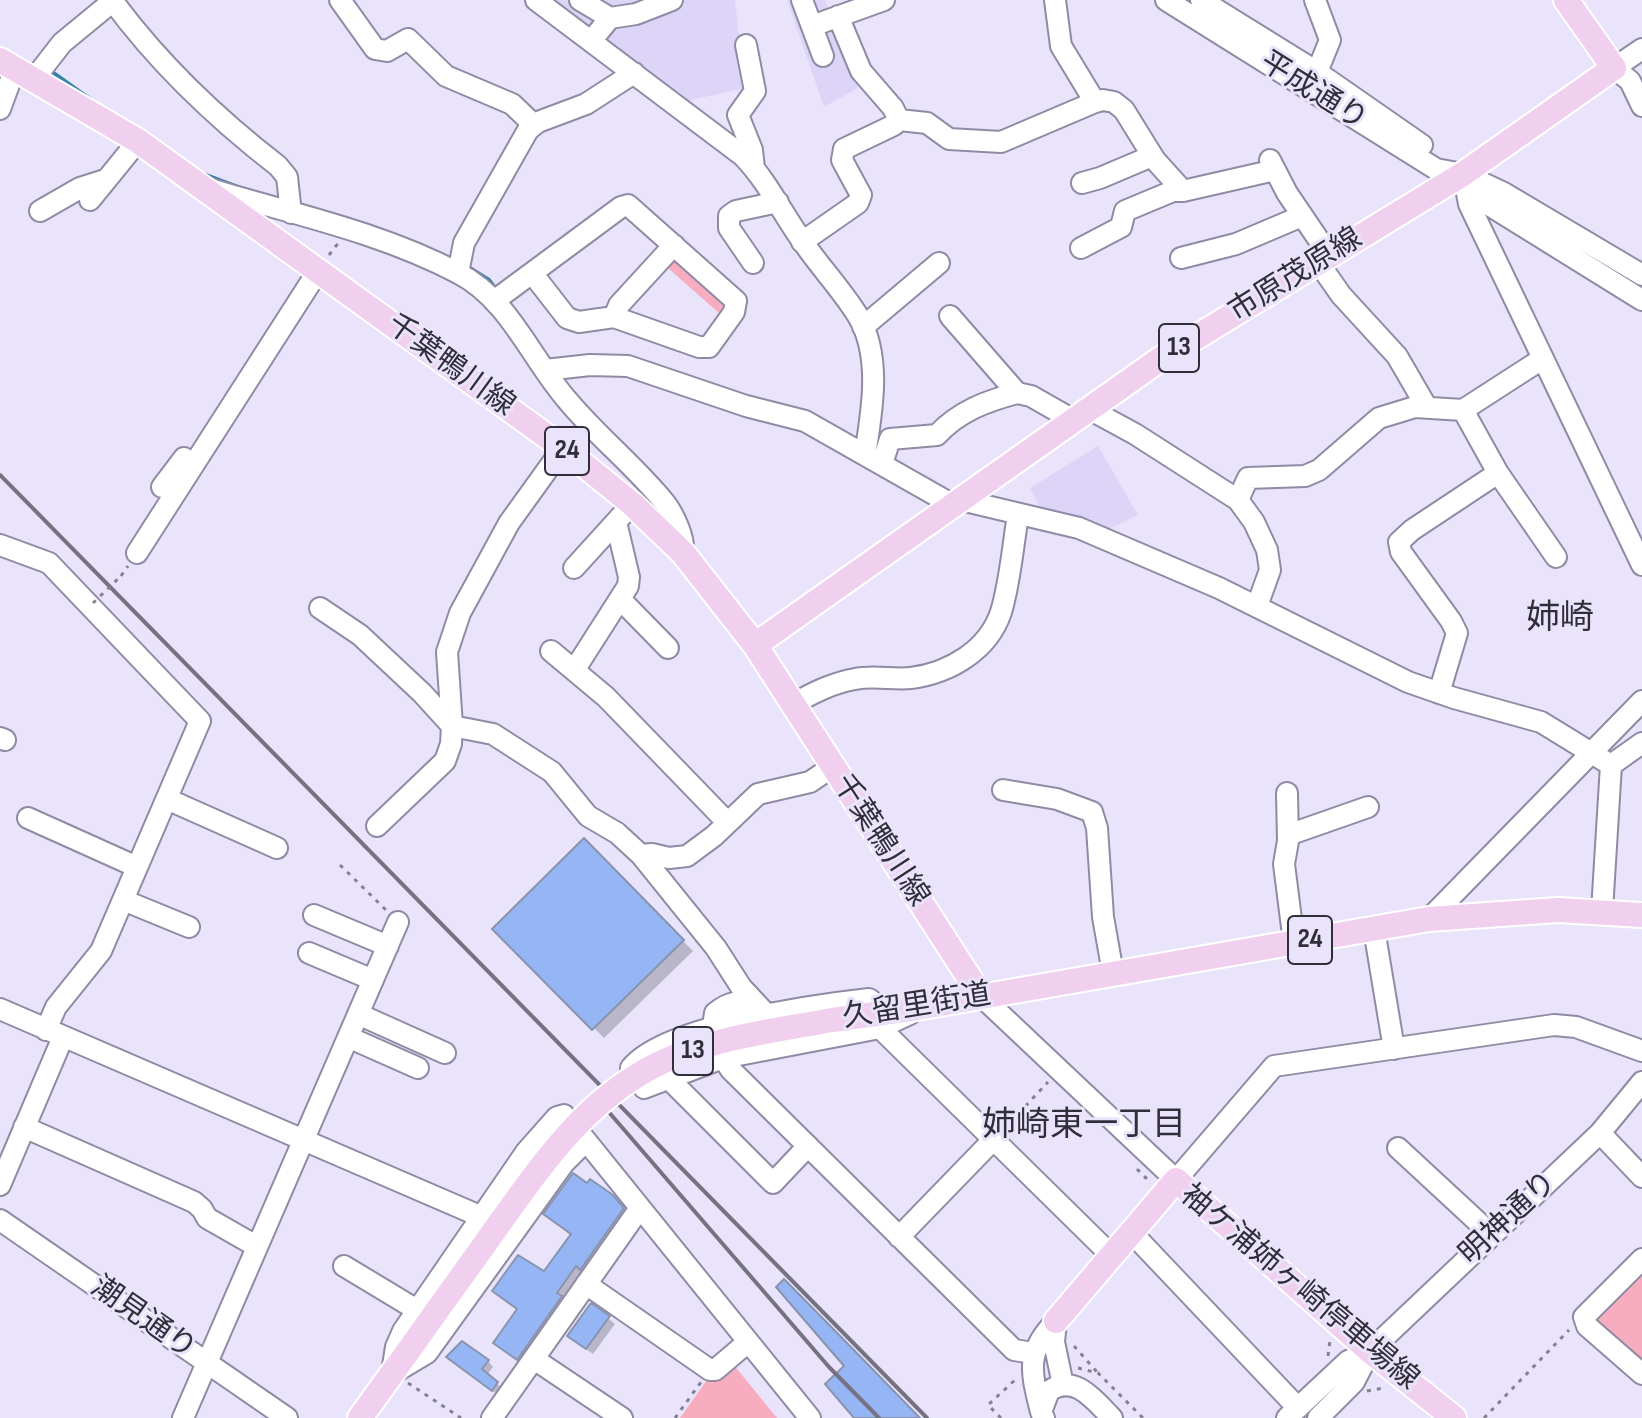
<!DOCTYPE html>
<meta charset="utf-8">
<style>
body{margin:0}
canvas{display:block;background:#e9e4fb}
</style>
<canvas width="1642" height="1418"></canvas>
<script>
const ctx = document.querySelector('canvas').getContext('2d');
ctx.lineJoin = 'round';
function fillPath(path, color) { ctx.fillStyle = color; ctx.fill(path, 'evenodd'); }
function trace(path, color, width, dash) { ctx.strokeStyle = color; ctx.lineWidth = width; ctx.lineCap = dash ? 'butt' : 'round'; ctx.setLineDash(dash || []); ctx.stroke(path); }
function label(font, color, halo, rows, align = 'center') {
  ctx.font = font + ' "Sofia Sans Condensed","Noto Sans JP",sans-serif'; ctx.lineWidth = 6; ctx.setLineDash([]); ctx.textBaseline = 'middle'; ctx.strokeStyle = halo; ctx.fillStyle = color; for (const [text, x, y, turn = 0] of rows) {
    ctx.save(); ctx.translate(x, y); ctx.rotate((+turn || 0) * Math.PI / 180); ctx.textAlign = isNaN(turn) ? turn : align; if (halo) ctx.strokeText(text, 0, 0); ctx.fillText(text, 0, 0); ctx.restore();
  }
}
fillPath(new Path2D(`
 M 551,0 L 735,0 L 745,88 L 687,101 Z
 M 787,0 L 825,0 L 858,88 L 824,107 Z
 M 1098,446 L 1138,515 L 1093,537 L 1044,517 L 1030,488 Z`), '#ddd5f8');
fillPath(new Path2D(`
 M 674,245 L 736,301 L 728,321 L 660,261 Z
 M 1642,1269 L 1642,1365 L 1595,1323 L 1594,1317 Z
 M 733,1364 L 777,1418 L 680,1418 L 707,1380 L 713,1379 Z`), '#f7acc0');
fillPath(new Path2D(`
 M 584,841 L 693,951 L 604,1038 L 495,929 Z
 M 588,1186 L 612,1196 L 626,1211 L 531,1372 L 496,1343 L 518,1311 L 495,1291 L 545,1274 L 571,1236 L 546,1214 Z
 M 608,1318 L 615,1324 L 593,1354 L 576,1342 Z
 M 488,1361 L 493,1367 L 487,1375 L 503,1389 L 498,1395 L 455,1363 Z`), '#0003');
trace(new Path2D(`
 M 54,69 L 52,72 L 94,102
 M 201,173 L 241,188
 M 465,265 L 489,280 L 498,292`), '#3482a8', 4);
const building = new Path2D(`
 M 584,838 L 684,940 L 592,1030 L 492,929 Z
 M 573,1173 L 587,1183 L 590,1179 L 613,1195 L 624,1208 L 580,1270 L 576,1266 L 557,1293 L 562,1296 L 517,1360 L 493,1343 L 517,1309 L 492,1291 L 518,1255 L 544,1271 L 571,1234 L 543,1214 Z
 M 784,1279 L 849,1345 L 920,1418 L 854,1418 L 825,1384 L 844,1366 L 776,1287 Z
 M 591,1303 L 610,1316 L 586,1349 L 567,1336 Z
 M 462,1341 L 489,1360 L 482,1369 L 498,1382 L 492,1391 L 446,1357 Z`);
fillPath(building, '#96b5f5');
trace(building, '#8894ac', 2);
const minor = new Path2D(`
 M 112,0 C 159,64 216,118 278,166 L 287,177 L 291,213
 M 340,0 L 375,49 L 387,51 L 408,39 L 446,76 L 512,104 L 534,125
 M 536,0 L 743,156 C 768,182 782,213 803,242 C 820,267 842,290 858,316 C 882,356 872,411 865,455
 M 580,0 L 610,18
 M 802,0 L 823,56
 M 1055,0 L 1061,46 L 1095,102
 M 1166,0 L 1436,169 L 1463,174 L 1489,205 L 1642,300
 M 1201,0 L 1317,72 L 1422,145
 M 1315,0 L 1330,40 L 1317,72
 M 812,26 L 884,0
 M 591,41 L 610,18 L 636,14 L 672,0
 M 746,45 L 755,91 L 738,115 L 752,150 L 754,168
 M 1642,49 L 1614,68 L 1630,81 L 1642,106
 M 34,79 L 62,43 L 113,1
 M 0,109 L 15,68
 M 899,120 L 927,123 L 949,139 L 1001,142 L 1095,102 L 1103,100 L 1114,102 L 1124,110 L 1155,160 L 1183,191
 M 1270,160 L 1287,193 L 1329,255
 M 1468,176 L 1504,193 L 1642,275
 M 1464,177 L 1469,204 L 1642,565
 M 1082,183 L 1100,178 L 1152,156
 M 210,189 C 293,214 380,232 458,273 C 510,300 531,359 568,401 C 598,437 635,466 665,503 C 674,515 685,538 683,553
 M 90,200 L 138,141
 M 40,211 L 80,188 L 105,180
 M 802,242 L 858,203 L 861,195 L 842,160 L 844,149 L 894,125 L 899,120 L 893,108 L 861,71 L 838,16
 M 1081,248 L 1121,227 L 1125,211 L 1173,191 L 1183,191 L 1275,170
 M 1181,258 L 1236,244 L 1302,216
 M 1318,262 L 1341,295 L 1397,356 L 1426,406
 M 753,263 L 729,228 L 729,216 L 736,211 L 778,202
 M 458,273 L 464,243 L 528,130 L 538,122 L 586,104 L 634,73
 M 494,301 L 621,207 L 628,205 L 736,301 L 734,312 L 709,347 L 699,347 L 614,317 L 579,322 L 567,318 L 532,273
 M 950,316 L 1017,393 L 1031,396 L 1073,420
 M 614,317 L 619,305 L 674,245
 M 863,327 L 939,263
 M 545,370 L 590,365 L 628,366 L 746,406 L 805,421 L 953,505
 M 1089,409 L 1135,434 L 1238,500 L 1254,522 L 1267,550 L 1270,570 L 1257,606
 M 1463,410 L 1498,473 L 1556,557
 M 882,464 L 890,439 L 937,435 C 959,411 987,401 1017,393
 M 162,487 L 184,458
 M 961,500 L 1079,528 L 1219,588 L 1408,682 L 1454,698 L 1541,722 L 1611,765
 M 1238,500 L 1248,478 L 1305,476 L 1319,470 L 1379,418 L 1415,407 L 1463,410 L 1542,359
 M 0,545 L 49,563 L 200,721 L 101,951 L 56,1007 L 46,1030
 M 137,553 L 318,271
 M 574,568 L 624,513
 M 620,599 L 668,648
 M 320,608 L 360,635 L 422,693 L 452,726 L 493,734 L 552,772 L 588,816 L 617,833 L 641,855 L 716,948 L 741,987 L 768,1016
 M 551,651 L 606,697 L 727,822
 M 575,669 L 628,586 L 629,577 L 616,522
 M 1439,693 L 1457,633 L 1451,621 L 1401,552 L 1399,542 L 1412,530 L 1498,473
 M 793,704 C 813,693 832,683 855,679 C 873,675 893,680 911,678 C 949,673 988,651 1001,612 C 1010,583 1013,545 1018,515
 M 0,738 L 5,740
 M 1611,765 L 1642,743
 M 1003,790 L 1057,799 L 1092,812 L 1097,828 L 1103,917 L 1113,973
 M 1287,793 L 1288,841 L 1284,864 L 1294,943
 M 167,799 L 277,848
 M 28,818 L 137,867
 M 377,826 L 445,761 L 451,744 L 452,726 L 447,652 L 460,613 L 509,523 L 563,448
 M 1288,835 L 1368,807
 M 641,855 L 652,854 L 669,858 L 687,856 L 714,836 L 758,794 L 810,782 L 832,767
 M 123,900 L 189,927
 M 1602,911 L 1611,765
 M 314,915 L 388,946
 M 1429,919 L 1642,701
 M 1374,929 L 1394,1049
 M 309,953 L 373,980
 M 981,996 L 1176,1180 L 1274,1066 L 1554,1025 L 1576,1027 L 1642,1051
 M 0,1009 L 482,1217
 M 887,1013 L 869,999 C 815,1005 664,1026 631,1068 L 644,1088 L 723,1058 L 880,1028 L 910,1014
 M 358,1014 L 445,1053
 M 872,1020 L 1112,1256
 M 713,1027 L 715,1013 C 730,1001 740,1000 758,1006
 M 348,1037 L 418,1068
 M 723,1058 L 731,1070 L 1014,1350 L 1033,1353
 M 669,1079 L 773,1183 L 808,1146
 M 24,1127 L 194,1202 L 202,1209 L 207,1218 L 256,1246
 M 579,1132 L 810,1418
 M 1600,1133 L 1642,1177
 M 1398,1148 L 1492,1235
 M 0,1185 L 63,1037
 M 0,1220 L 287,1418
 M 1131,1232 L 1298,1408
 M 899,1237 L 994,1139
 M 1642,1259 L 1584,1317 L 1587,1326 L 1642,1374
 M 344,1266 L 417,1310
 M 586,1284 L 710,1370 L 715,1370 L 748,1342
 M 1056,1321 L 1054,1342 L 1063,1385
 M 1370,1351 L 1600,1133 L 1642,1082
 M 534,1359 L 622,1418
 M 397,1371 L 427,1353 L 564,1163 L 586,1141
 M 392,1372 L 396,1347 L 403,1331 L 526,1152 L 557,1117 L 564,1115 L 567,1120
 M 1041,1412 C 1031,1372 1025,1352 1056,1321
 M 183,1418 L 398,922
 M 492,1418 L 640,1208
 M 1044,1418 L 1041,1412 L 1049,1391 C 1075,1373 1095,1401 1112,1418
 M 1287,1418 L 1348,1361 L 1370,1351 L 1354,1382 L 1318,1418`);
const major = new Path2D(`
 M 0,60 L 138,141 L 318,271 L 563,448 L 632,504 L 683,553 L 755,645 L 981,996
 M 755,645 L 1159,360 L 1463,174 L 1614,68 L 1566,0
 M 832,1020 L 911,1009 L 1429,919 L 1558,910 L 1642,915
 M 1056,1321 L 1176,1180 L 1370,1351 L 1454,1418
 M 360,1418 L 414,1343`);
trace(minor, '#908aa4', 24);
trace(major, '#fff', 28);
trace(new Path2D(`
 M 329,255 L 339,242
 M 121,576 L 128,566
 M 340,865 L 387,911
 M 1005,1128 L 1048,1082
 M 1137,1169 L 1149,1181
 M 1074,1346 L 1098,1373
 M 1328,1356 L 1330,1340
 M 1078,1368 L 1098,1373 L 1143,1418
 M 408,1383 L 461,1418
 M 1367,1391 L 1384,1388
 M 675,1418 L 701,1382
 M 1001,1418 L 988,1405 L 1016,1379
 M 1484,1418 L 1569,1330`), '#858191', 3, [4, 6]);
trace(minor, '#fff', 20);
trace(major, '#f0d0ee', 24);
trace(new Path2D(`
 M 0,475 L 927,1418
 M 601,1103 L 829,1367 L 879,1418`), '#767281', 4);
const majorBridge = new Path2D(`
 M 414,1343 C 442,1303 471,1264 499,1224 C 543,1163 586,1100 656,1065 C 710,1038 773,1031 832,1020`);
trace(majorBridge, '#fff', 28, []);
trace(new Path2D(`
 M 93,603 L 121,576`), '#858191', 3, [4, 6]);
trace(majorBridge, '#f0d0ee', 24);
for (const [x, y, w] of [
 [1179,348,40],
 [567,451,44],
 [1310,940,44],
 [693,1051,40]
]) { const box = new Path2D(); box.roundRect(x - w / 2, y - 24, w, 48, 6); ctx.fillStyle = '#e9e4fb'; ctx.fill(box); trace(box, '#312e39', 2); }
label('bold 28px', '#312e39', null, [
 ["13",1179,348],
 ["24",567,451],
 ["24",1310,940],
 ["13",693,1051]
]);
label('30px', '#312e39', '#e9e4fb', [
 ["平成通り",1313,92,32],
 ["市原茂原線",1296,276,-32],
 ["千葉鴨川線",450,366,36],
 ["千葉鴨川線",880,841,57],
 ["久留里街道",917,1007,-9],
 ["明神通り",1509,1219,-43],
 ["袖ケ浦姉ヶ崎停車場線",1299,1288,40],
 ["潮見通り",143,1319,35]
]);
label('34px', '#312e39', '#e9e4fb', [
 ["姉崎",1560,619],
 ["姉崎東一丁目",1084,1126]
]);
</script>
